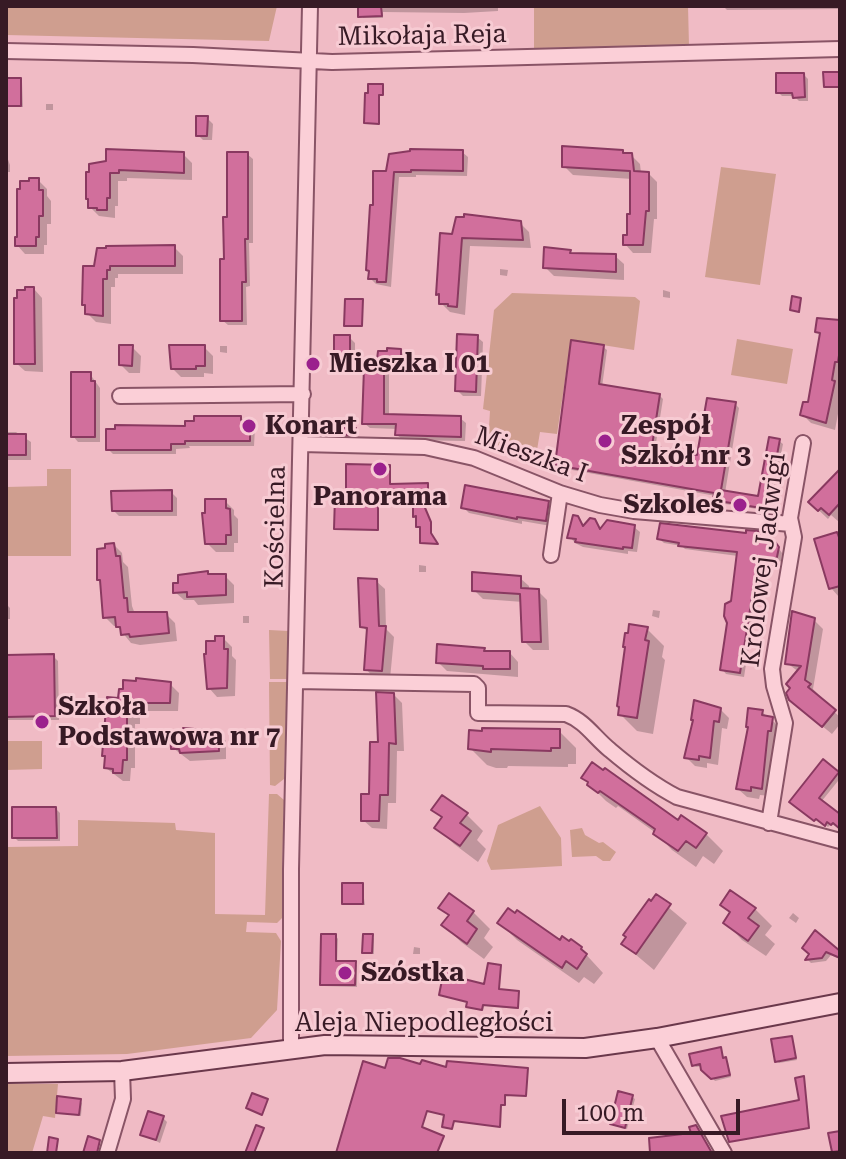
<!DOCTYPE html>
<meta charset="utf-8">
<style>
body{margin:0}
#map{position:relative;width:846px;height:1159px;overflow:hidden;background:#f0bbc5;font-family:"Roboto Serif",serif}
canvas{display:block}
.frame{position:absolute;inset:0;border:8px solid #371a25;pointer-events:none}
.scale{position:absolute;left:562px;top:1099px;width:178px;height:36px;box-sizing:border-box;border:4px solid #371a25;border-top:0;padding-left:10px;font-size:24px;line-height:28px;white-space:nowrap;color:#371a25;-webkit-text-stroke:6px #f7cbd3;paint-order:stroke}
</style>
<div id="map">
<canvas width="846" height="1159"></canvas>
<div class="frame"></div>
<div class="scale">100 m</div>
</div>
<script>
const ctx = document.querySelector('canvas').getContext('2d');
ctx.lineJoin = 'round';
function fillPath(path, color) { ctx.fillStyle = color; ctx.fill(path, 'evenodd'); }
function trace(path, color, width, dash) { ctx.strokeStyle = color; ctx.lineWidth = width; ctx.lineCap = dash ? 'butt' : 'round'; ctx.setLineDash(dash || []); ctx.stroke(path); }
function label(font, color, halo, rows, align = 'center') {
  ctx.font = font + ' "Roboto Serif",serif'; ctx.lineWidth = 6; ctx.setLineDash([]); ctx.textBaseline = 'middle'; ctx.strokeStyle = halo; ctx.fillStyle = color; for (const [text, x, y, turn = 0] of rows) {
    ctx.save(); ctx.translate(x, y); ctx.rotate((+turn || 0) * Math.PI / 180); ctx.textAlign = isNaN(turn) ? turn : align; if (halo) ctx.strokeText(text, 0, 0); ctx.fillText(text, 0, 0); ctx.restore();
  }
}
fillPath(new Path2D(`
 M 6,6 L 277,6 L 269,41 L 6,35 Z
 M 534,6 L 688,6 L 689,46 L 534,48 Z
 M 721,167 L 776,174 L 760,285 L 705,277 Z
 M 512,293 L 635,297 L 640,301 L 634,350 L 571,340 L 557,434 L 540,432 L 537,450 L 488,444 L 490,411 L 483,409 L 494,310 Z
 M 737,339 L 793,349 L 787,384 L 731,375 Z
 M 47,469 L 71,469 L 71,556 L 6,556 L 6,487 L 47,486 Z
 M 269,630 L 288,631 L 287,679 L 270,679 Z
 M 269,682 L 287,682 L 284,779 L 275,786 L 270,785 Z
 M 6,741 L 42,741 L 42,769 L 6,770 Z
 M 269,794 L 277,794 L 284,800 L 282,874 L 286,891 L 284,916 L 277,923 L 247,922 L 246,932 L 276,933 L 281,941 L 277,1010 L 251,1038 L 127,1054 L 6,1056 L 6,847 L 78,846 L 78,820 L 175,823 L 176,830 L 215,833 L 215,914 L 265,915 Z
 M 540,806 L 561,838 L 562,866 L 491,870 L 487,861 L 498,825 Z
 M 582,828 L 585,835 L 599,843 L 603,842 L 616,852 L 610,861 L 603,861 L 596,856 L 572,857 L 570,830 Z
 M 6,1084 L 58,1084 L 55,1118 L 43,1116 L 32,1153 L 6,1153 Z`), '#cf9e8f');
fillPath(new Path2D(`
 M 360,6 L 498,6 L 498,11 L 464,13 L 383,12 L 383,18 L 363,18 Z
 M 723,6 L 840,6 L 840,9 L 727,10 Z
 M 804,75 L 808,79 L 808,101 L 799,101 L 794,96 L 782,96 L 778,92 Z
 M 6,79 L 22,82 L 23,107 L 6,107 Z
 M 46,104 L 53,104 L 53,110 L 46,110 Z
 M 207,118 L 213,124 L 212,140 L 203,140 L 198,135 Z
 M 462,152 L 468,157 L 467,176 L 416,175 L 416,177 L 399,177 L 391,287 L 376,284 L 370,278 L 375,208 L 388,173 Z
 M 622,152 L 631,155 L 640,164 L 641,173 L 649,174 L 657,182 L 657,219 L 654,219 L 651,253 L 633,253 L 625,244 L 629,238 L 632,216 L 632,179 L 573,175 L 564,166 Z
 M 6,154 L 10,165 L 10,172 L 6,172 Z
 M 183,154 L 192,163 L 192,180 L 127,178 L 127,181 L 118,181 L 118,206 L 115,206 L 115,218 L 99,216 L 90,207 L 88,174 Z
 M 247,154 L 253,159 L 253,243 L 249,243 L 250,286 L 246,287 L 247,325 L 228,325 L 222,320 L 229,219 Z
 M 38,180 L 47,189 L 47,196 L 51,201 L 51,224 L 47,224 L 47,245 L 44,245 L 44,254 L 25,254 L 17,245 Z
 M 520,223 L 529,232 L 531,248 L 470,246 L 465,315 L 450,312 L 441,303 L 439,294 L 454,236 Z
 M 174,247 L 183,256 L 183,274 L 118,274 L 118,278 L 115,278 L 115,287 L 111,287 L 111,324 L 96,322 L 87,313 L 96,268 Z
 M 570,252 L 573,255 L 615,256 L 624,264 L 624,280 L 554,276 L 545,267 Z
 M 500,269 L 508,270 L 507,276 L 500,275 Z
 M 34,289 L 42,298 L 43,372 L 25,371 L 16,363 Z
 M 663,290 L 670,292 L 670,298 L 663,297 Z
 M 840,322 L 840,403 L 835,430 L 811,423 L 803,415 L 809,405 L 821,336 L 817,332 Z
 M 349,337 L 355,343 L 355,361 L 342,361 L 336,356 Z
 M 477,337 L 483,342 L 481,396 L 463,396 L 457,390 Z
 M 220,346 L 227,346 L 227,353 L 220,352 Z
 M 132,347 L 141,356 L 140,373 L 129,373 L 121,365 Z
 M 204,347 L 213,356 L 213,374 L 204,373 L 204,377 L 181,377 L 173,369 Z
 M 603,347 L 607,350 L 602,387 L 660,396 L 663,399 L 655,449 L 699,458 L 735,404 L 739,408 L 725,493 L 760,498 L 779,441 L 783,444 L 770,511 L 719,503 L 716,496 L 561,468 L 557,464 Z
 M 400,351 L 406,356 L 405,374 L 389,374 L 389,416 L 460,418 L 466,423 L 465,441 L 403,440 L 397,435 L 398,429 L 370,428 L 364,423 L 377,371 Z
 M 90,374 L 100,388 L 100,442 L 78,442 L 73,436 Z
 M 240,418 L 255,428 L 254,446 L 189,446 L 190,448 L 176,449 L 176,454 L 113,454 L 108,449 Z
 M 355,430 L 357,437 L 332,436 L 330,434 Z
 M 6,432 L 16,432 L 31,442 L 31,460 L 6,460 Z
 M 840,470 L 840,521 L 839,522 L 831,515 L 828,519 L 810,502 Z
 M 171,492 L 177,498 L 177,516 L 119,516 L 114,511 Z
 M 225,501 L 234,510 L 234,515 L 238,519 L 238,543 L 234,543 L 234,552 L 216,552 L 207,543 L 207,515 Z
 M 548,503 L 553,508 L 551,526 L 522,521 L 522,524 L 469,513 L 463,507 Z
 M 578,518 L 585,527 L 594,520 L 602,530 L 634,527 L 640,532 L 637,552 L 628,551 L 628,554 L 583,547 L 575,543 L 570,537 Z
 M 837,534 L 840,537 L 839,597 L 831,588 Z
 M 659,539 L 772,539 L 782,553 L 781,561 L 760,576 L 744,677 L 726,674 L 722,669 L 738,556 L 685,549 L 682,546 L 664,543 Z
 M 114,545 L 122,553 L 123,562 L 128,567 L 132,606 L 135,614 L 166,614 L 175,623 L 177,641 L 140,645 L 131,643 L 117,626 L 114,626 L 105,617 Z
 M 419,565 L 426,566 L 426,572 L 419,572 Z
 M 225,576 L 234,585 L 234,603 L 198,605 L 194,600 L 184,600 L 175,592 Z
 M 520,578 L 529,586 L 529,591 L 538,591 L 547,600 L 549,650 L 533,650 L 524,641 L 523,602 L 483,599 L 474,590 Z
 M 376,581 L 385,589 L 386,629 L 394,637 L 390,679 L 374,678 L 366,669 L 369,633 L 362,626 Z
 M 6,604 L 10,608 L 10,619 L 7,619 L 7,657 L 53,656 L 58,661 L 59,720 L 6,720 Z
 M 653,610 L 660,611 L 659,618 L 652,616 Z
 M 243,616 L 249,616 L 249,623 L 243,623 Z
 M 814,620 L 823,629 L 813,689 L 818,694 L 816,696 L 840,717 L 840,724 L 832,734 L 800,708 L 799,672 L 787,663 Z
 M 647,629 L 664,646 L 662,657 L 665,660 L 653,734 L 637,731 L 620,714 Z
 M 223,638 L 232,647 L 232,656 L 236,660 L 235,696 L 217,697 L 209,688 L 217,643 Z
 M 484,650 L 487,653 L 510,653 L 518,662 L 518,677 L 447,671 L 438,662 Z
 M 170,684 L 179,693 L 178,711 L 140,711 L 140,724 L 135,724 L 135,768 L 131,768 L 130,781 L 123,781 L 106,768 L 120,700 Z
 M 394,695 L 402,703 L 404,751 L 397,751 L 396,803 L 388,803 L 387,829 L 372,828 L 363,820 L 371,796 L 380,744 Z
 M 720,709 L 729,718 L 727,729 L 722,728 L 718,765 L 707,763 L 707,768 L 695,766 L 686,757 Z
 M 762,712 L 781,728 L 770,796 L 760,795 L 759,799 L 747,797 L 738,789 Z
 M 559,731 L 576,748 L 576,764 L 568,764 L 568,767 L 508,766 L 507,768 L 496,768 L 487,765 L 470,748 Z
 M 218,733 L 226,741 L 226,759 L 190,761 L 173,748 Z
 M 824,762 L 840,775 L 840,783 L 838,781 L 821,802 L 836,814 L 840,809 L 840,828 L 831,824 L 828,827 L 795,804 Z
 M 604,773 L 678,822 L 706,834 L 723,851 L 714,864 L 703,856 L 696,867 L 672,850 L 656,833 L 618,806 L 616,808 L 606,801 L 589,784 Z
 M 56,809 L 60,813 L 60,841 L 18,841 L 14,837 Z
 M 434,809 L 466,814 L 483,831 L 477,840 L 486,849 L 478,862 L 454,844 L 437,827 L 443,819 Z
 M 362,885 L 365,905 L 347,905 L 344,903 Z
 M 450,895 L 473,912 L 490,929 L 484,938 L 493,947 L 484,959 L 461,942 L 444,925 L 450,917 L 441,907 Z
 M 656,897 L 687,923 L 654,970 L 623,944 Z
 M 722,905 L 755,909 L 772,926 L 765,935 L 775,944 L 766,956 L 742,940 L 726,923 L 732,914 Z
 M 793,913 L 799,918 L 796,923 L 789,918 Z
 M 500,923 L 581,949 L 603,973 L 594,984 L 584,977 L 579,983 L 517,940 Z
 M 336,936 L 338,939 L 337,963 L 357,965 L 357,987 L 324,986 L 322,984 Z
 M 372,936 L 374,939 L 374,954 L 366,954 L 364,952 Z
 M 825,941 L 840,953 L 840,959 L 831,955 L 826,961 L 811,963 L 808,960 Z
 M 414,947 L 420,948 L 420,954 L 413,954 Z
 M 500,967 L 500,992 L 518,993 L 519,1009 L 484,1006 L 483,1011 L 470,1008 L 469,1003 L 441,995 L 456,975 L 457,979 L 486,986 Z
 M 792,1038 L 797,1060 L 779,1063 L 777,1061 Z
 M 720,1049 L 724,1060 L 728,1062 L 731,1077 L 715,1081 L 702,1066 L 696,1067 L 694,1065 Z
 M 632,1097 L 635,1099 L 627,1129 L 615,1125 L 612,1123 Z
 M 80,1101 L 82,1103 L 81,1116 L 58,1112 Z
 M 163,1118 L 167,1122 L 160,1143 L 142,1134 Z`), '#0003');
const building = new Path2D(`
 M 358,6 L 381,6 L 382,16 L 358,17 Z
 M 823,72 L 839,72 L 840,87 L 824,87 Z
 M 776,73 L 804,73 L 805,97 L 793,98 L 792,93 L 776,93 Z
 M 6,78 L 21,78 L 21,106 L 6,106 Z
 M 368,84 L 383,84 L 383,95 L 379,95 L 379,124 L 364,123 L 365,93 L 368,93 Z
 M 196,116 L 208,116 L 207,136 L 196,136 Z
 M 562,146 L 623,150 L 623,153 L 632,153 L 634,171 L 649,172 L 649,211 L 646,211 L 643,245 L 623,245 L 623,235 L 627,235 L 627,214 L 630,214 L 630,171 L 562,167 Z
 M 106,149 L 184,152 L 184,173 L 119,170 L 119,173 L 110,173 L 110,198 L 107,198 L 107,210 L 97,210 L 97,208 L 88,208 L 88,199 L 86,199 L 86,172 L 89,172 L 89,164 L 106,161 Z
 M 410,149 L 463,150 L 463,171 L 411,170 L 411,172 L 394,172 L 386,282 L 377,282 L 377,279 L 368,279 L 369,271 L 366,270 L 370,205 L 373,205 L 373,171 L 386,171 L 389,154 L 410,151 Z
 M 227,152 L 248,152 L 248,239 L 245,239 L 246,282 L 242,282 L 242,321 L 220,321 L 220,259 L 224,259 L 223,217 L 227,217 Z
 M 29,178 L 39,178 L 39,190 L 43,190 L 43,216 L 39,216 L 39,237 L 36,237 L 36,246 L 15,246 L 15,237 L 17,237 L 17,189 L 20,189 L 20,181 L 29,181 Z
 M 464,214 L 521,221 L 523,240 L 462,238 L 457,307 L 448,306 L 448,304 L 439,304 L 439,294 L 436,295 L 440,233 L 452,234 L 456,217 L 464,217 Z
 M 175,245 L 175,266 L 110,266 L 110,270 L 107,270 L 107,279 L 103,279 L 103,316 L 85,314 L 85,305 L 82,305 L 83,266 L 94,266 L 97,248 L 106,248 L 106,246 Z
 M 544,247 L 571,250 L 570,253 L 616,254 L 616,272 L 543,268 Z
 M 25,287 L 34,287 L 35,364 L 14,364 L 14,298 L 17,298 L 17,290 L 25,290 Z
 M 792,296 L 801,298 L 799,312 L 790,310 Z
 M 345,299 L 363,299 L 362,326 L 344,326 Z
 M 817,318 L 840,320 L 840,349 L 838,362 L 835,362 L 832,380 L 835,381 L 826,423 L 800,415 L 803,402 L 808,402 L 820,333 L 815,332 Z
 M 457,334 L 478,335 L 476,392 L 455,391 Z
 M 334,335 L 350,335 L 350,356 L 334,356 Z
 M 571,340 L 604,345 L 599,384 L 660,394 L 652,446 L 697,455 L 707,398 L 736,402 L 721,490 L 758,496 L 769,437 L 780,439 L 767,509 L 713,500 L 714,493 L 555,465 Z
 M 119,345 L 133,345 L 132,366 L 119,365 Z
 M 169,345 L 205,345 L 205,366 L 196,366 L 196,369 L 171,369 Z
 M 387,348 L 401,349 L 401,370 L 384,369 L 384,414 L 461,416 L 461,437 L 395,435 L 396,424 L 362,424 L 364,368 L 376,368 L 378,351 L 387,351 Z
 M 71,372 L 91,372 L 91,381 L 95,381 L 95,437 L 71,437 Z
 M 194,416 L 241,416 L 241,420 L 250,420 L 250,441 L 185,441 L 185,444 L 171,444 L 171,450 L 106,450 L 106,429 L 115,429 L 115,425 L 185,426 L 185,421 L 194,421 Z
 M 329,427 L 356,428 L 356,435 L 328,435 Z
 M 6,434 L 26,434 L 26,455 L 6,455 Z
 M 346,464 L 390,465 L 390,484 L 428,483 L 428,495 L 423,503 L 431,522 L 431,533 L 438,544 L 420,543 L 420,527 L 416,527 L 416,516 L 413,517 L 413,497 L 378,498 L 378,530 L 334,529 L 335,496 L 346,496 Z
 M 840,469 L 840,503 L 829,515 L 821,508 L 818,511 L 808,502 Z
 M 465,485 L 549,501 L 546,521 L 517,517 L 517,519 L 461,508 Z
 M 172,490 L 172,511 L 112,511 L 111,491 Z
 M 205,499 L 226,499 L 226,508 L 230,509 L 231,535 L 226,535 L 226,544 L 205,544 L 202,513 L 205,513 Z
 M 573,515 L 578,516 L 583,526 L 590,518 L 595,519 L 600,529 L 607,520 L 635,525 L 632,548 L 623,547 L 623,549 L 575,542 L 576,539 L 567,538 Z
 M 660,523 L 746,533 L 746,530 L 768,532 L 779,547 L 777,557 L 756,572 L 740,673 L 720,670 L 727,623 L 724,616 L 725,604 L 731,601 L 737,552 L 678,546 L 679,543 L 657,539 Z
 M 837,532 L 840,540 L 840,586 L 829,589 L 814,539 Z
 M 114,543 L 116,556 L 120,556 L 124,598 L 127,598 L 128,612 L 167,612 L 169,633 L 130,637 L 129,634 L 121,635 L 120,627 L 116,627 L 115,617 L 103,618 L 100,580 L 97,580 L 97,549 L 105,548 L 105,544 Z
 M 208,571 L 208,574 L 226,574 L 226,595 L 187,597 L 187,592 L 173,593 L 173,583 L 178,583 L 178,575 Z
 M 472,572 L 521,576 L 521,588 L 539,589 L 541,642 L 522,642 L 520,594 L 472,591 Z
 M 358,578 L 377,579 L 379,626 L 386,626 L 382,671 L 364,670 L 367,628 L 360,627 Z
 M 792,611 L 815,618 L 805,680 L 811,684 L 808,687 L 836,710 L 822,727 L 789,700 L 786,693 L 790,688 L 786,684 L 801,666 L 785,664 Z
 M 629,624 L 648,627 L 645,640 L 649,641 L 637,718 L 618,715 L 619,707 L 617,706 L 625,647 L 623,647 L 625,633 L 628,633 Z
 M 215,636 L 224,636 L 224,649 L 228,649 L 227,688 L 207,689 L 204,654 L 206,654 L 206,641 L 215,641 Z
 M 437,644 L 485,648 L 484,651 L 510,651 L 510,669 L 483,669 L 483,666 L 436,663 Z
 M 54,654 L 55,716 L 6,717 L 6,655 Z
 M 136,678 L 171,682 L 170,703 L 132,703 L 132,716 L 127,716 L 127,760 L 123,760 L 122,773 L 113,773 L 113,769 L 104,768 L 105,756 L 102,756 L 107,697 L 118,698 L 119,689 L 123,689 L 123,680 L 136,681 Z
 M 376,692 L 394,693 L 396,744 L 389,743 L 388,795 L 380,795 L 379,821 L 361,821 L 361,794 L 369,794 L 370,742 L 378,742 Z
 M 694,700 L 721,708 L 719,722 L 714,721 L 710,758 L 699,756 L 699,760 L 684,758 L 693,720 L 691,720 Z
 M 748,708 L 763,710 L 762,715 L 773,717 L 771,731 L 768,731 L 762,789 L 751,787 L 751,791 L 736,789 L 748,727 L 746,727 Z
 M 183,728 L 218,731 L 219,751 L 180,753 L 179,749 L 171,749 L 170,731 L 183,731 Z
 M 482,728 L 560,729 L 560,748 L 551,748 L 551,751 L 491,749 L 491,752 L 468,749 L 469,730 L 482,731 Z
 M 823,759 L 839,772 L 819,798 L 840,814 L 840,829 L 833,823 L 831,825 L 827,822 L 825,826 L 816,819 L 814,821 L 789,802 Z
 M 592,762 L 603,770 L 605,768 L 678,820 L 681,815 L 707,833 L 696,848 L 686,841 L 678,851 L 653,834 L 655,829 L 600,791 L 598,793 L 587,785 L 588,782 L 581,778 Z
 M 442,795 L 468,813 L 460,823 L 471,831 L 460,846 L 434,828 L 442,817 L 431,810 Z
 M 12,807 L 56,807 L 57,838 L 12,838 Z
 M 342,883 L 363,883 L 363,904 L 342,904 Z
 M 730,890 L 756,908 L 748,918 L 759,926 L 748,941 L 723,923 L 730,912 L 720,905 Z
 M 449,893 L 474,911 L 467,921 L 477,929 L 467,944 L 441,925 L 449,915 L 438,908 Z
 M 656,894 L 671,904 L 636,954 L 621,944 L 626,937 L 623,935 L 649,899 L 651,901 Z
 M 508,908 L 515,913 L 517,910 L 560,940 L 562,936 L 569,941 L 571,939 L 582,947 L 581,949 L 587,954 L 577,969 L 566,961 L 562,968 L 497,923 Z
 M 815,930 L 840,951 L 840,958 L 826,952 L 822,958 L 805,960 L 809,954 L 802,948 Z
 M 321,934 L 336,934 L 336,961 L 356,961 L 355,985 L 320,985 Z
 M 363,934 L 373,934 L 372,953 L 362,953 Z
 M 488,963 L 501,965 L 499,989 L 519,991 L 518,1008 L 483,1005 L 482,1010 L 466,1007 L 467,1002 L 439,995 L 444,970 L 457,973 L 456,977 L 484,984 Z
 M 792,1036 L 796,1058 L 775,1062 L 771,1039 Z
 M 721,1047 L 723,1058 L 726,1057 L 730,1075 L 711,1079 L 701,1070 L 700,1064 L 692,1066 L 689,1054 Z
 M 388,1058 L 400,1058 L 420,1064 L 422,1060 L 446,1067 L 447,1061 L 528,1068 L 526,1096 L 505,1095 L 505,1105 L 501,1105 L 500,1127 L 454,1121 L 452,1129 L 442,1127 L 444,1115 L 427,1111 L 422,1127 L 444,1136 L 437,1153 L 336,1153 L 363,1061 L 385,1068 Z
 M 804,1076 L 809,1128 L 729,1142 L 721,1116 L 799,1100 L 795,1078 Z
 M 618,1091 L 633,1095 L 625,1128 L 610,1124 Z
 M 252,1093 L 268,1099 L 262,1115 L 246,1108 Z
 M 57,1096 L 81,1099 L 79,1115 L 56,1113 Z
 M 148,1111 L 164,1116 L 156,1140 L 140,1135 Z
 M 256,1125 L 264,1128 L 254,1153 L 245,1153 Z
 M 696,1125 L 712,1153 L 650,1153 L 649,1138 L 691,1133 L 689,1127 Z
 M 840,1131 L 840,1151 L 832,1152 L 828,1133 Z
 M 88,1136 L 100,1140 L 97,1153 L 83,1153 Z
 M 49,1137 L 58,1139 L 56,1153 L 47,1153 Z`);
fillPath(building, '#d16f9c');
trace(building, '#893960', 2);
const street = new Path2D(`
 M 6,51 L 193,55 L 332,62 L 840,49
 M 120,396 L 303,394
 M 301,444 L 425,447 L 474,458 L 560,493 L 600,505 L 634,511 L 791,524
 M 551,555 L 560,493
 M 296,681 L 474,684 L 478,688 L 478,713 L 566,714 C 585,721 594,737 610,750 C 630,767 654,785 677,797 L 840,841
 M 769,823 L 785,723 L 774,686 L 772,669 L 794,537 L 790,518 L 803,443
 M 657,1038 L 724,1153
 M 291,1048 L 291,869 L 310,6
 M 107,1153 L 123,1099 L 122,1071`);
const secondary = new Path2D(`
 M 6,1073 L 122,1071 L 325,1045 L 585,1048 L 657,1038 L 840,1003`);
trace(street, '#895466', 18);
trace(secondary, '#6a384b', 22);
trace(street, '#fbcfd7', 14);
trace(secondary, '#fbcfd7', 18);
for (const [x, y, r, color] of [
 [313,364,8,"#9b218d"],
 [249,426,8,"#9b218d"],
 [605,441,8,"#9b218d"],
 [380,469,8,"#9b218d"],
 [740,505,8,"#9b218d"],
 [42,722,8,"#9b218d"],
 [345,973,8,"#9b218d"]
]) { const dot = new Path2D(); dot.arc(x, y, r, 0, 2 * Math.PI); ctx.fillStyle = color; ctx.fill(dot); trace(dot, '#f7cbd3', 3); }
label('26px', '#371a25', '#f7cbd3', [
 ["Mikołaja Reja",422,36,-1],
 ["Mieszka I",531,455,20],
 ["Kościelna",276,527,-89],
 ["Królowej Jadwigi",764,560,-83],
 ["Aleja Niepodległości",424,1023]
]);
label('bold 26px', '#371a25', '#f7cbd3', [
 ["Mieszka I 01",329,364],
 ["Konart",265,426],
 ["Zespół",621,426],
 ["Szkół nr 3",621,456],
 ["Panorama",380,497,"center"],
 ["Szkoleś",724,505,"right"],
 ["Szkoła",58,707],
 ["Podstawowa nr 7",58,737],
 ["Szóstka",361,973]
], 'left');
</script>
